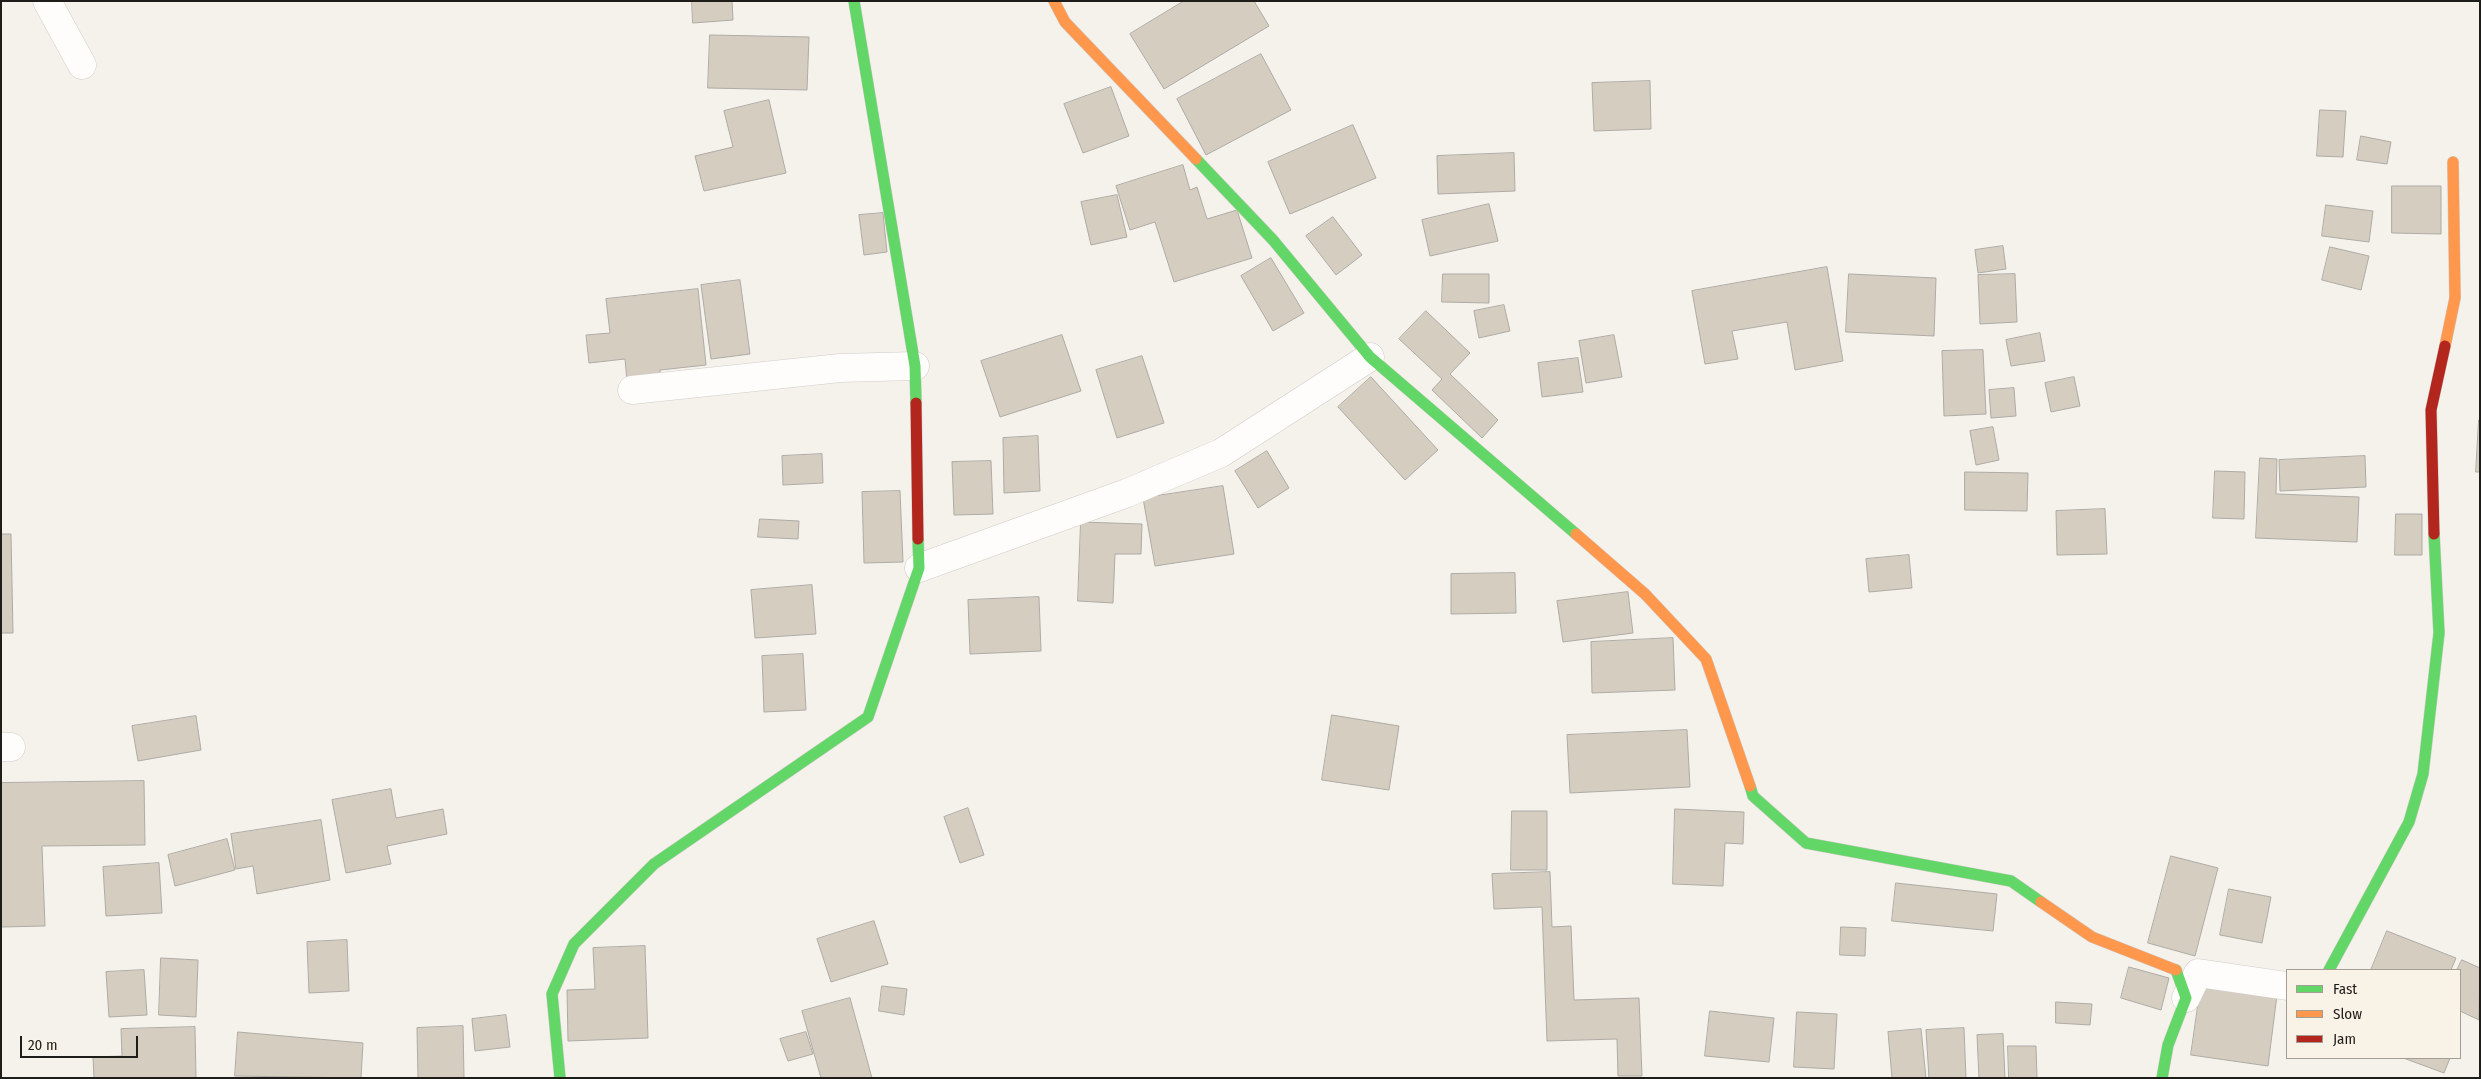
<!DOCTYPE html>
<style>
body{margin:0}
#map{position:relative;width:2481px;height:1079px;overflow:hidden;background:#f5f1eb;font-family:"Fira Sans Condensed",sans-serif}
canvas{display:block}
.frame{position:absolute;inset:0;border:2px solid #1f1d19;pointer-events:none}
.legend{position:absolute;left:2286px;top:969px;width:175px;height:90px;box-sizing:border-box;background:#f9f2e7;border:1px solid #a29d95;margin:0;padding:6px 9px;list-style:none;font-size:15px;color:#1f1d19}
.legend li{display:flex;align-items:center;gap:10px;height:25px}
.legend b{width:25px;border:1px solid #a29d95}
.scale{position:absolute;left:20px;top:1036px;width:118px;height:22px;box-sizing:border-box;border:2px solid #1f1d19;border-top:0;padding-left:6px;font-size:15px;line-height:18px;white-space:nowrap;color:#1f1d19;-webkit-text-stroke:4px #f9f2e7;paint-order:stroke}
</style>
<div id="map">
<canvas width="2481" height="1079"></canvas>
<div class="frame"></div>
<ul class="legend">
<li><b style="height:6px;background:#63d668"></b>Fast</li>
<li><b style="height:6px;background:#ff974d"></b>Slow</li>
<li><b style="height:6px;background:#b3261e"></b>Jam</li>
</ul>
<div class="scale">20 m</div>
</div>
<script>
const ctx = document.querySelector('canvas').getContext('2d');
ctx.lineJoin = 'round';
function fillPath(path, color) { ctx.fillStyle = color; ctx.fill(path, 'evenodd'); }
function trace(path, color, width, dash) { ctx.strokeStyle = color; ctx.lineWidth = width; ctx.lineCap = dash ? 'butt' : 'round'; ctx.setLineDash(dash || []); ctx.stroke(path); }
const building = new Path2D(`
 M 692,1 L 732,1 L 733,20 L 693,23 Z
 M 1184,1 L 1254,1 L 1269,26 L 1164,89 L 1130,34 Z
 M 710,35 L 809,37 L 807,90 L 708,88 Z
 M 1261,54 L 1291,110 L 1206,155 L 1177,99 Z
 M 1650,81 L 1651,129 L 1594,131 L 1592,83 Z
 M 1111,87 L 1129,136 L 1083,153 L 1064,104 Z
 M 769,100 L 786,173 L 704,191 L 695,156 L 733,147 L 724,111 Z
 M 2320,110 L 2346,111 L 2343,157 L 2317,156 Z
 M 1353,125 L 1376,178 L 1290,214 L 1268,162 Z
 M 2361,136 L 2391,142 L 2387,164 L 2357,160 Z
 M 1514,153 L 1515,191 L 1438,194 L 1437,156 Z
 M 1183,165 L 1190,190 L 1197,187 L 1207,219 L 1237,210 L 1252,258 L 1174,282 L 1155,222 L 1130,230 L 1116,186 Z
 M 2392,186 L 2441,186 L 2441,234 L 2392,233 Z
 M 1117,195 L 1127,237 L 1091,245 L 1081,202 Z
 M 1489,204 L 1498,241 L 1430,256 L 1422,220 Z
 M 2326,205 L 2373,211 L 2369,242 L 2322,236 Z
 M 883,213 L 887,252 L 864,255 L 859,215 Z
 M 1333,217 L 1362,255 L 1336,275 L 1306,236 Z
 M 2003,246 L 2006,269 L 1978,273 L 1975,250 Z
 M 2330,247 L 2369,256 L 2361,290 L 2322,280 Z
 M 1271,258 L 1304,313 L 1273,331 L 1241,276 Z
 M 1827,267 L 1843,361 L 1795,370 L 1787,322 L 1732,331 L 1738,359 L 1705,364 L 1692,291 Z
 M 1443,274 L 1489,274 L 1489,303 L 1442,302 Z
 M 1849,274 L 1936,278 L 1934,336 L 1846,332 Z
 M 2015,274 L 2017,322 L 1980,324 L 1978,275 Z
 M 740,280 L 750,354 L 711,359 L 701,285 Z
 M 698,289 L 706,365 L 660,370 L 660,377 L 627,381 L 625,359 L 589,363 L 586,335 L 610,333 L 606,299 Z
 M 1504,305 L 1510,331 L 1479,338 L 1474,311 Z
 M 1426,311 L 1470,353 L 1450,374 L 1498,420 L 1482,438 L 1432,390 L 1442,379 L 1399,339 Z
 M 2040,333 L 2045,361 L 2011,366 L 2006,340 Z
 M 1062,335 L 1081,391 L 1000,417 L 981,361 Z
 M 1614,335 L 1622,377 L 1586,383 L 1579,341 Z
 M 1983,350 L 1986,414 L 1944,416 L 1942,351 Z
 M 1142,356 L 1164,423 L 1117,438 L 1096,370 Z
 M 1578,358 L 1583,392 L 1542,397 L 1538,363 Z
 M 1371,377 L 1438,450 L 1405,480 L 1338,407 Z
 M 2074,377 L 2080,406 L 2051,412 L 2045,383 Z
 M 2014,388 L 2016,416 L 1991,418 L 1989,390 Z
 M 2479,420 L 2480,420 L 2480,472 L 2476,472 Z
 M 1993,427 L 1999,460 L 1976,465 L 1970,431 Z
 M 1038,436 L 1040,491 L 1004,493 L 1003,438 Z
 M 1267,451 L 1289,488 L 1258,508 L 1235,471 Z
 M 822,454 L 823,483 L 783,485 L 782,456 Z
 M 2365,456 L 2366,487 L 2280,491 L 2279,460 Z
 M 2260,458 L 2277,459 L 2276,494 L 2359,497 L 2357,542 L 2256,538 Z
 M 991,461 L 993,514 L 954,515 L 952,462 Z
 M 2215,471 L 2245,472 L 2244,519 L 2213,518 Z
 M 1965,472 L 2028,473 L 2027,511 L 1965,510 Z
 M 1223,486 L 1234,554 L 1155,566 L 1143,498 Z
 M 900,491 L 903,562 L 864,563 L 862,492 Z
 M 2105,509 L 2107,554 L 2057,555 L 2056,511 Z
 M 2396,514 L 2422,514 L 2422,555 L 2395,555 Z
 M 760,519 L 799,521 L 798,539 L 758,537 Z
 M 1081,522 L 1142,524 L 1141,554 L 1115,554 L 1113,603 L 1078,601 Z
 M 1,534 L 11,534 L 13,633 L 1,633 Z
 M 1909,555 L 1912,588 L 1869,592 L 1866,559 Z
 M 1515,573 L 1516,613 L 1451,614 L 1451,574 Z
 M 812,585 L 816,634 L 755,638 L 751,590 Z
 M 1628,592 L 1633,633 L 1563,642 L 1557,601 Z
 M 1039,597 L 1041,651 L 970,654 L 968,600 Z
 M 1673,638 L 1675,690 L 1592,693 L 1591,642 Z
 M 803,654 L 806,710 L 764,712 L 762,656 Z
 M 1332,715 L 1399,726 L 1389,790 L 1322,780 Z
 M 196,716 L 201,750 L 138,761 L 132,726 Z
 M 1687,730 L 1690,787 L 1570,793 L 1567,735 Z
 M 144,781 L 145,845 L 42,846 L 45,926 L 1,927 L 1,783 Z
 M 391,789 L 396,818 L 443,809 L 447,834 L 387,846 L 391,864 L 346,873 L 332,800 Z
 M 968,808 L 984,855 L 960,863 L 944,817 Z
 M 1675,809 L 1744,812 L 1743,844 L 1725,843 L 1723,886 L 1673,884 Z
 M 1512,811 L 1547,811 L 1547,870 L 1511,870 Z
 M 321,820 L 330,880 L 257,894 L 253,866 L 236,869 L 231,834 Z
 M 227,839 L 235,870 L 175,886 L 168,855 Z
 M 2171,856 L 2218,868 L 2195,956 L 2148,943 Z
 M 159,863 L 162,913 L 106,916 L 103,867 Z
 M 1550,872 L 1552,927 L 1571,926 L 1574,1000 L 1639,998 L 1642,1076 L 1618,1076 L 1617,1039 L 1547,1041 L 1542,907 L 1494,909 L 1492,874 Z
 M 1896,883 L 1997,894 L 1993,931 L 1892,921 Z
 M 2229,889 L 2271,897 L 2262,943 L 2220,935 Z
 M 874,921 L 888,964 L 831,982 L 817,939 Z
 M 1841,927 L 1866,928 L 1865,956 L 1840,955 Z
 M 2387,931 L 2456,958 L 2451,970 L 2371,970 Z
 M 347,940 L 349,991 L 309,993 L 307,942 Z
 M 645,946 L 648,1038 L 568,1041 L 567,990 L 595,989 L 593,948 Z
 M 161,958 L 198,960 L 196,1017 L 159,1015 Z
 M 2462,960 L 2480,968 L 2479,1020 L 2460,1011 L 2460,970 L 2457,970 Z
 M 2129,967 L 2169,978 L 2161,1010 L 2121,998 Z
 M 144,970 L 147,1015 L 109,1017 L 106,972 Z
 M 2201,985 L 2277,995 L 2268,1066 L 2191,1055 Z
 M 882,986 L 907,989 L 904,1015 L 879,1011 Z
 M 850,998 L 872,1078 L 821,1078 L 802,1011 Z
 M 2056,1002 L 2092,1004 L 2090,1025 L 2056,1023 Z
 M 1710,1011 L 1774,1018 L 1769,1062 L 1705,1056 Z
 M 1797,1012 L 1837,1014 L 1834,1069 L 1794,1067 Z
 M 506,1015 L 510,1047 L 475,1051 L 472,1019 Z
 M 463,1026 L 464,1078 L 418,1078 L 417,1028 Z
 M 195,1027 L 196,1078 L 94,1078 L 93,1057 L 122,1056 L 121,1029 Z
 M 1964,1028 L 1966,1078 L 1929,1078 L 1926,1030 Z
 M 1921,1029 L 1926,1078 L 1892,1078 L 1888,1032 Z
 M 238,1032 L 363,1043 L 361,1078 L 235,1076 Z
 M 806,1032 L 813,1054 L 788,1061 L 780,1039 Z
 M 2003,1034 L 2005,1078 L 1979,1078 L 1977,1035 Z
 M 2008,1046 L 2036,1046 L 2037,1078 L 2009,1078 Z
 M 2407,1058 L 2450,1058 L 2444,1073 L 2406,1059 Z`);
fillPath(building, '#d4cdc0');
trace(building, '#aeaba6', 1);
const street = new Path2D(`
 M 47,1 L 82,65
 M 632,390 L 840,368 L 915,366
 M 919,568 L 1127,493 L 1221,453 L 1370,357
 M 1,747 L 11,747
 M 2186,998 L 2198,973 L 2287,986`);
const fast = new Path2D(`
 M 854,1 L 915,366 L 916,403
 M 1196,159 L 1273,240 L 1370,357 L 1576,534
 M 1750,786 L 1753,796 L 1806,843 L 2011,881 L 2041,902
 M 2329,970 L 2409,822 L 2423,774 L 2439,633 L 2434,534
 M 560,1078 L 552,994 L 574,944 L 654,864 L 868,717 L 919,568 L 918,539
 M 2162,1078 L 2168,1045 L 2186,998 L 2176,970`);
const slow = new Path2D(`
 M 1054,1 L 1065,22 L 1196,159
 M 2445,346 L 2455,298 L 2453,162
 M 1576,534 L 1645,594 L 1706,659 L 1750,786
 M 2041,902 L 2092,937 L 2176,970`);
const jam = new Path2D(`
 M 916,403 L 918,539
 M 2434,534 L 2431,410 L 2445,346`);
trace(street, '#d0cdc8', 29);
trace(fast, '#d0cdc8', 12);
trace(slow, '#d0cdc8', 12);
trace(jam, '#d0cdc8', 12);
trace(street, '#fefdfc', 28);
trace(fast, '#63d668', 11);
trace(slow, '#ff974d', 11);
trace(jam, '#b3261e', 11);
</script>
